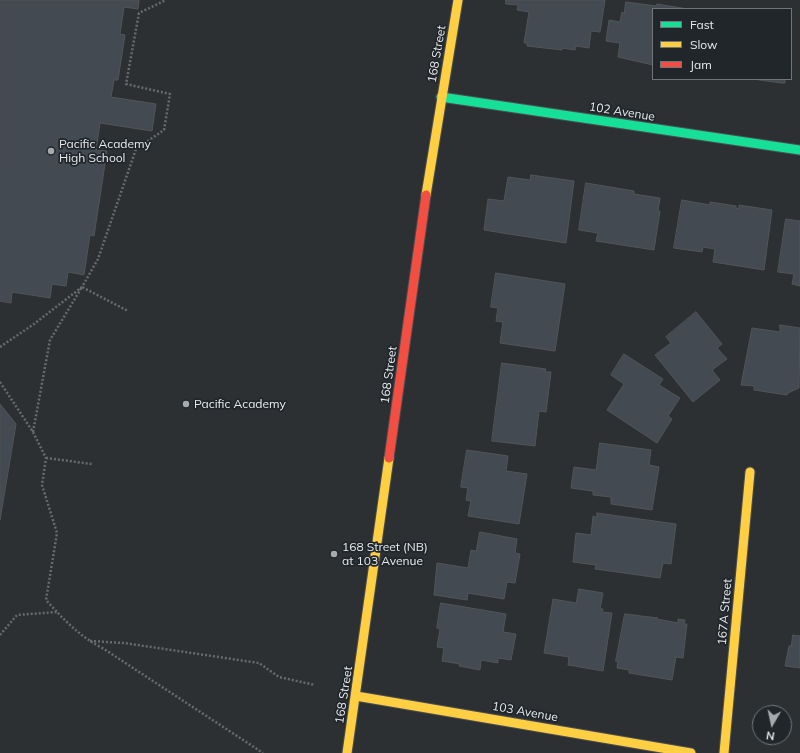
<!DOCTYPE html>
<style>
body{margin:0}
#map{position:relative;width:800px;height:753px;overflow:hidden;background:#2d3033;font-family:Mulish,sans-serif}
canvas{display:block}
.legend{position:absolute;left:652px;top:8px;width:140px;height:72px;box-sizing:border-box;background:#21262b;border:1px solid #717579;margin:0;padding:5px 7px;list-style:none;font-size:12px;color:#e8ebee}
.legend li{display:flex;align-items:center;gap:8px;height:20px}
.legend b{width:20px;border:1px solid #717579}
.north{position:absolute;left:752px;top:705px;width:40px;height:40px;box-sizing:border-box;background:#21262b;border:1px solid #717579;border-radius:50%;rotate:189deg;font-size:11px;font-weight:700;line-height:16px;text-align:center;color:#e8ebee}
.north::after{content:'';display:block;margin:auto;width:14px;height:18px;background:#a7aaad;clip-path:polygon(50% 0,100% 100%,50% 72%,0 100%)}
</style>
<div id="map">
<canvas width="800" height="753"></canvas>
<ul class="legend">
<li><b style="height:5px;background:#16e098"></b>Fast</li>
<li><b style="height:5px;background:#ffcf43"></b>Slow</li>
<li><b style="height:5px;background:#f24e42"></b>Jam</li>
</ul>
<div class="north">N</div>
</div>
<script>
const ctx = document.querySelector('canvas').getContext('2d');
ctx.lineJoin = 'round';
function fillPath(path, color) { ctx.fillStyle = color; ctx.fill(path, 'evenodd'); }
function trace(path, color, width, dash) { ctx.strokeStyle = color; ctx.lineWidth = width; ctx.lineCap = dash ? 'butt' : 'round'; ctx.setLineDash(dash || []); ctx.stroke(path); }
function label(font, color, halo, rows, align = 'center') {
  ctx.font = font + ' Mulish,sans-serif'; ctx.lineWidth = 3.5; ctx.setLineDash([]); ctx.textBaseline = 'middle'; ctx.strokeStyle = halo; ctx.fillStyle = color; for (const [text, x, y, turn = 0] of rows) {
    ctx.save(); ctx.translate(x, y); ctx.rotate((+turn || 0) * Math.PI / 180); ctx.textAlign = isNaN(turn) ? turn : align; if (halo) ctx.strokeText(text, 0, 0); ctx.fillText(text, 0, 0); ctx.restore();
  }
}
const building = new Path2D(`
 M 0,0 L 139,0 L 138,9 L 124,7 L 120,34 L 125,35 L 118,80 L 114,80 L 111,97 L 156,104 L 152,131 L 100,123 L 96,150 L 107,151 L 94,236 L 90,235 L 84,275 L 68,272 L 66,286 L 52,284 L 50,298 L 12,292 L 11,303 L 0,301 Z
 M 506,0 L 605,0 L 600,32 L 591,31 L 589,48 L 576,46 L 575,50 L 562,48 L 562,50 L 527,46 L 527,43 L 524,43 L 529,12 L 517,10 L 518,5 L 506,4 Z
 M 626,2 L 656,6 L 657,4 L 688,9 L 653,9 L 653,65 L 618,57 L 620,43 L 606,41 L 609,20 L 620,22 L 622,12 L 624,13 Z
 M 753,79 L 785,79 L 785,83 L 781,83 Z
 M 531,175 L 574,181 L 566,243 L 484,230 L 488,199 L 504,201 L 508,177 L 530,180 Z
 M 586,183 L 634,191 L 634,194 L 660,198 L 658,211 L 660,211 L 654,250 L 596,241 L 598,233 L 579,230 Z
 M 682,200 L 710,205 L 710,202 L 736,206 L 736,208 L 739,209 L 739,205 L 772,210 L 764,270 L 713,262 L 715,249 L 703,247 L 702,252 L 674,248 Z
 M 786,219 L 800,221 L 800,286 L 792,284 L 794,274 L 778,272 Z
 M 496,273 L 565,284 L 555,351 L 500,343 L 503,322 L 496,321 L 498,308 L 491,307 Z
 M 696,312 L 722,344 L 717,348 L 727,359 L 712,370 L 720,380 L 693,402 L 655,355 L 671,343 L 666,337 Z
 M 780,325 L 800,328 L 799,388 L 788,393 L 787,395 L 754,390 L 754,386 L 741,385 L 752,328 L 780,332 Z
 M 624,354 L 663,379 L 659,385 L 680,398 L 668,416 L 672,419 L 657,443 L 607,410 L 624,384 L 611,375 Z
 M 502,363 L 546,369 L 545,372 L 551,372 L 546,412 L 539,411 L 535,446 L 492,441 Z
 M 0,404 L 16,424 L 0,520 Z
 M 600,443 L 651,450 L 649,465 L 659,467 L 652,510 L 611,504 L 611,497 L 593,495 L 593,491 L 571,488 L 574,467 L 596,470 Z
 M 467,450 L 508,456 L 506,471 L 527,474 L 519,524 L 468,516 L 471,501 L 466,500 L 468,488 L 461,487 Z
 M 597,513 L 676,524 L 671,564 L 663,563 L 660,578 L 595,569 L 596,565 L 573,562 L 576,533 L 591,535 L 593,516 L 597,517 Z
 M 480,532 L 517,539 L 515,553 L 520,554 L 515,583 L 507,582 L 504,599 L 468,593 L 467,600 L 434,595 L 437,563 L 468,568 L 471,550 L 476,551 Z
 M 579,589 L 603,593 L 600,609 L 603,609 L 602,612 L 612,613 L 603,671 L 568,665 L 569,657 L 544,653 L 553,599 L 576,603 Z
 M 441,603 L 506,614 L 503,632 L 516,634 L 511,660 L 498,658 L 498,663 L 481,660 L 480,670 L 459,666 L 460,664 L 442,661 L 444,648 L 437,647 L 440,629 L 437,628 Z
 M 625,614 L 658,618 L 657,619 L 678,623 L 678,619 L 685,620 L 684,624 L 687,624 L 683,658 L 676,657 L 672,680 L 629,673 L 629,670 L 617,668 L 618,661 L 616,661 Z
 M 793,635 L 800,636 L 800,668 L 785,666 L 789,646 L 791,646 Z`);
fillPath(building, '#444a52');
trace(building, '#525557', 1);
const fast = new Path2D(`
 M 441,97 L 800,150`);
const slow = new Path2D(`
 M 426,195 L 458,0
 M 356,696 L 691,753
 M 347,753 L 389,458
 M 724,753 L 750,472`);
const jam = new Path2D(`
 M 389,458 L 426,195`);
trace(fast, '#4c4e51', 11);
trace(slow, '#4c4e51', 11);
trace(jam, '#4c4e51', 11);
trace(new Path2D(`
 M 0,347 L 34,324 L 82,287 L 98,259 L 136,149 L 164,130 L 170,94 L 126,84 L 139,13 L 166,0
 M 0,382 L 33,432 L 46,458 L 42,485 L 57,533 L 46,600 C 64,620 80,637 104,649 L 263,753
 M 33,432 L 50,340 L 82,287 L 128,311
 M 46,458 L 92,464
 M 0,635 L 17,615 L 57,612
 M 90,641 L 124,643 L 259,663 L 279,677 L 315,685`), '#686b6d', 2.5, [2, 2]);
trace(fast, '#16e098', 9);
trace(slow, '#ffcf43', 9);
trace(jam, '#f24e42', 9);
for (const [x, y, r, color] of [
 [51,151,4,"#a7aaad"],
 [186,404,4,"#a7aaad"],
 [334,554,4,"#a7aaad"]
]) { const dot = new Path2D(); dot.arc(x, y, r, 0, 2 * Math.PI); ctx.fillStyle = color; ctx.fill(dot); trace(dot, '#21262b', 1.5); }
label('12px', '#e8ebee', '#21262b', [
 ["168 Street",437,54,-80],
 ["102 Avenue",622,112,9],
 ["168 Street",389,375,-82],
 ["167A Street",725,612,-85],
 ["168 Street",344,695,-81],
 ["103 Avenue",525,712,10]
]);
label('12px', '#e8ebee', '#21262b', [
 ["Pacific Academy",59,144],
 ["High School",59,158],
 ["Pacific Academy",194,404],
 ["168 Street (NB)",342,547],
 ["at 103 Avenue",342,561]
], 'left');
</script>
